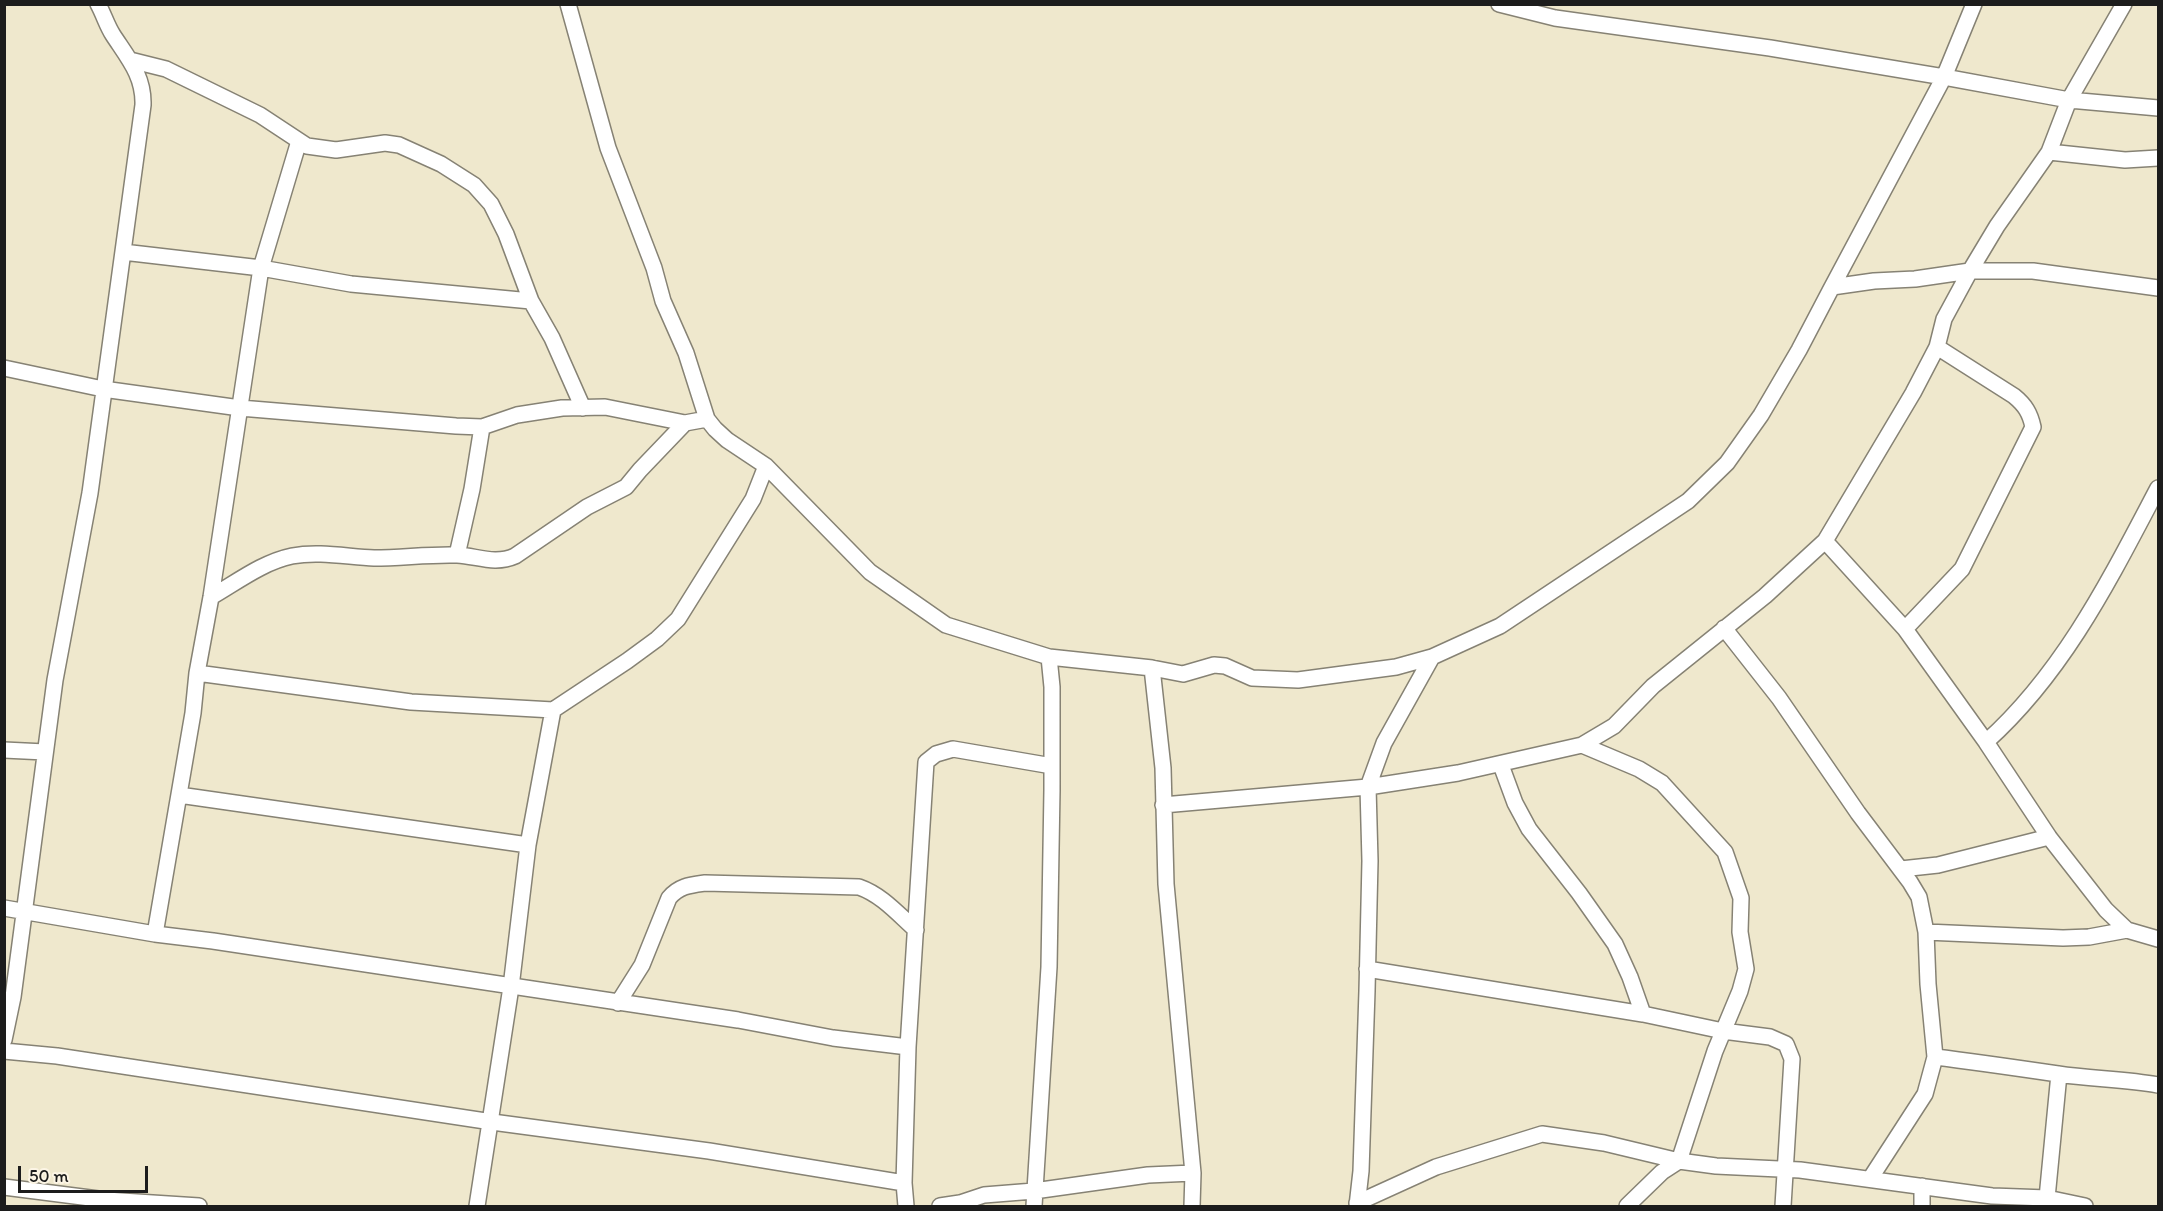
<!DOCTYPE html>
<style>
body{margin:0}
#map{position:relative;width:2163px;height:1211px;overflow:hidden;background:#efe8cd;font-family:Itim,sans-serif}
canvas{display:block}
.frame{position:absolute;inset:0;border:6px solid #1c1c1c;pointer-events:none}
.scale{position:absolute;left:18px;top:1166px;width:130px;height:27px;box-sizing:border-box;border:3px solid #1c1c1c;border-top:0;padding-left:8px;font-size:18px;line-height:21px;white-space:nowrap;color:#1c1c1c;-webkit-text-stroke:4px #fcf5e5;paint-order:stroke}
</style>
<div id="map">
<canvas width="2163" height="1211"></canvas>
<div class="frame"></div>
<div class="scale">50 m</div>
</div>
<script>
const ctx = document.querySelector('canvas').getContext('2d');
ctx.lineJoin = 'round';
function trace(path, color, width, dash) { ctx.strokeStyle = color; ctx.lineWidth = width; ctx.lineCap = dash ? 'butt' : 'round'; ctx.setLineDash(dash || []); ctx.stroke(path); }
const street = new Path2D(`
 M 568,4 L 608,148 L 654,268 L 663,301 L 686,353 L 707,419 L 715,429 L 727,440 L 766,466 L 870,572 L 946,625 L 1049,657 L 1152,668 L 1183,674 L 1214,665 L 1225,666 L 1252,678 L 1298,680 L 1396,667 L 1432,657 L 1500,626 L 1688,501 L 1727,463 L 1761,415 L 1799,350 L 1832,287 L 1874,281 L 1915,279 L 1970,271 L 2033,271 L 2158,288
 M 1499,4 L 1555,18 L 1770,48 L 1944,77 L 2069,100 L 2158,108
 M 130,60 L 166,69 L 260,115 L 307,146 L 336,150 L 385,143 L 399,145 L 441,164 L 474,185 L 491,204 L 506,234 L 531,301 L 552,338 L 583,408
 M 2049,152 L 2125,160 L 2158,158
 M 123,252 L 261,268 L 351,284 L 531,301
 M 1832,287 L 1944,77 L 1974,4
 M 4,368 L 103,389 L 240,408 L 456,426 L 482,427 L 517,415 L 562,408 L 605,407 L 685,423 L 707,419
 M 1825,541 L 1905,629 L 1986,742 L 2049,837 L 2106,910 L 2127,930
 M 457,555 L 472,489 L 482,427
 M 211,597 C 237,582 263,562 292,556 C 319,551 348,557 374,558 C 402,558 429,554 457,555 C 477,556 495,565 515,556 L 587,507 L 626,487 L 640,470 L 685,423
 M 1724,628 L 1779,698 L 1858,813 L 1910,882 L 1919,897 L 1926,932 L 1928,984 L 1935,1057 L 1925,1094 L 1870,1179
 M 1905,629 L 1962,569 L 2033,427 C 2030,413 2025,405 2014,396 L 1937,347
 M 1152,668 L 1163,768 L 1166,884 L 1193,1173 L 1192,1206
 M 197,673 L 411,702 L 553,710 L 627,661 L 657,639 L 678,619 L 753,499 L 766,466
 M 1986,742 C 2064,672 2110,579 2158,488
 M 1582,745 L 1639,769 L 1662,783 L 1725,852 L 1741,898 L 1740,932 L 1746,969 L 1740,991 L 1715,1051 L 1679,1161 L 1662,1172 L 1627,1206
 M 4,750 L 45,752
 M 1501,765 L 1515,803 L 1529,829 L 1579,893 L 1615,944 L 1630,977 L 1643,1014 L 1723,1031 L 1770,1037 L 1786,1044 L 1792,1059 L 1783,1206
 M 179,795 L 528,845
 M 1163,805 L 1368,787 L 1458,773 L 1582,745 L 1614,726 L 1653,686 L 1765,596 L 1825,541 L 1913,393 L 1937,347 L 1944,319 L 1970,271 L 1997,226 L 2049,152 L 2069,100 L 2124,4
 M 1901,869 L 1938,865 L 2049,837
 M 4,908 L 155,934 L 213,941 L 738,1020 L 833,1038 L 908,1047
 M 1926,932 L 2063,938 L 2089,937 L 2127,930 L 2158,939
 M 155,934 L 193,713 L 197,673 L 211,597 L 261,268 L 299,141
 M 1367,969 L 1643,1014
 M 618,1003 L 642,965 L 669,898 C 679,886 690,885 705,883 L 859,887 C 882,895 898,914 916,930
 M 4,1040 L 13,997 L 55,680 L 90,493 L 143,105 C 144,76 128,58 113,35 C 107,26 104,15 98,4
 M 4,1051 L 57,1056 L 492,1122 L 709,1151 L 904,1183
 M 1935,1057 C 1976,1062 2017,1068 2058,1074 C 2091,1079 2125,1079 2158,1085
 M 2059,1074 L 2047,1198 L 2085,1206
 M 4,1187 L 106,1200 L 199,1206
 M 1357,1203 L 1436,1167 L 1542,1134 L 1604,1143 L 1679,1161 L 1716,1166 L 1800,1170 L 1992,1196 L 2047,1198 L 2046,1206
 M 477,1206 L 511,987 L 528,845 L 553,710
 M 906,1206 L 904,1183 L 908,1047 L 926,762 L 936,754 L 953,749 L 1052,766
 M 940,1206 L 960,1203 L 984,1195 L 1034,1191 L 1148,1175 L 1193,1173
 M 1034,1206 L 1049,967 L 1052,790 L 1052,687 L 1049,657
 M 1357,1206 L 1361,1171 L 1367,991 L 1370,861 L 1368,787 L 1384,743 L 1432,657
 M 1922,1206 L 1922,1186`);
trace(street, '#868274', 18);
trace(street, '#fff', 15);
</script>
